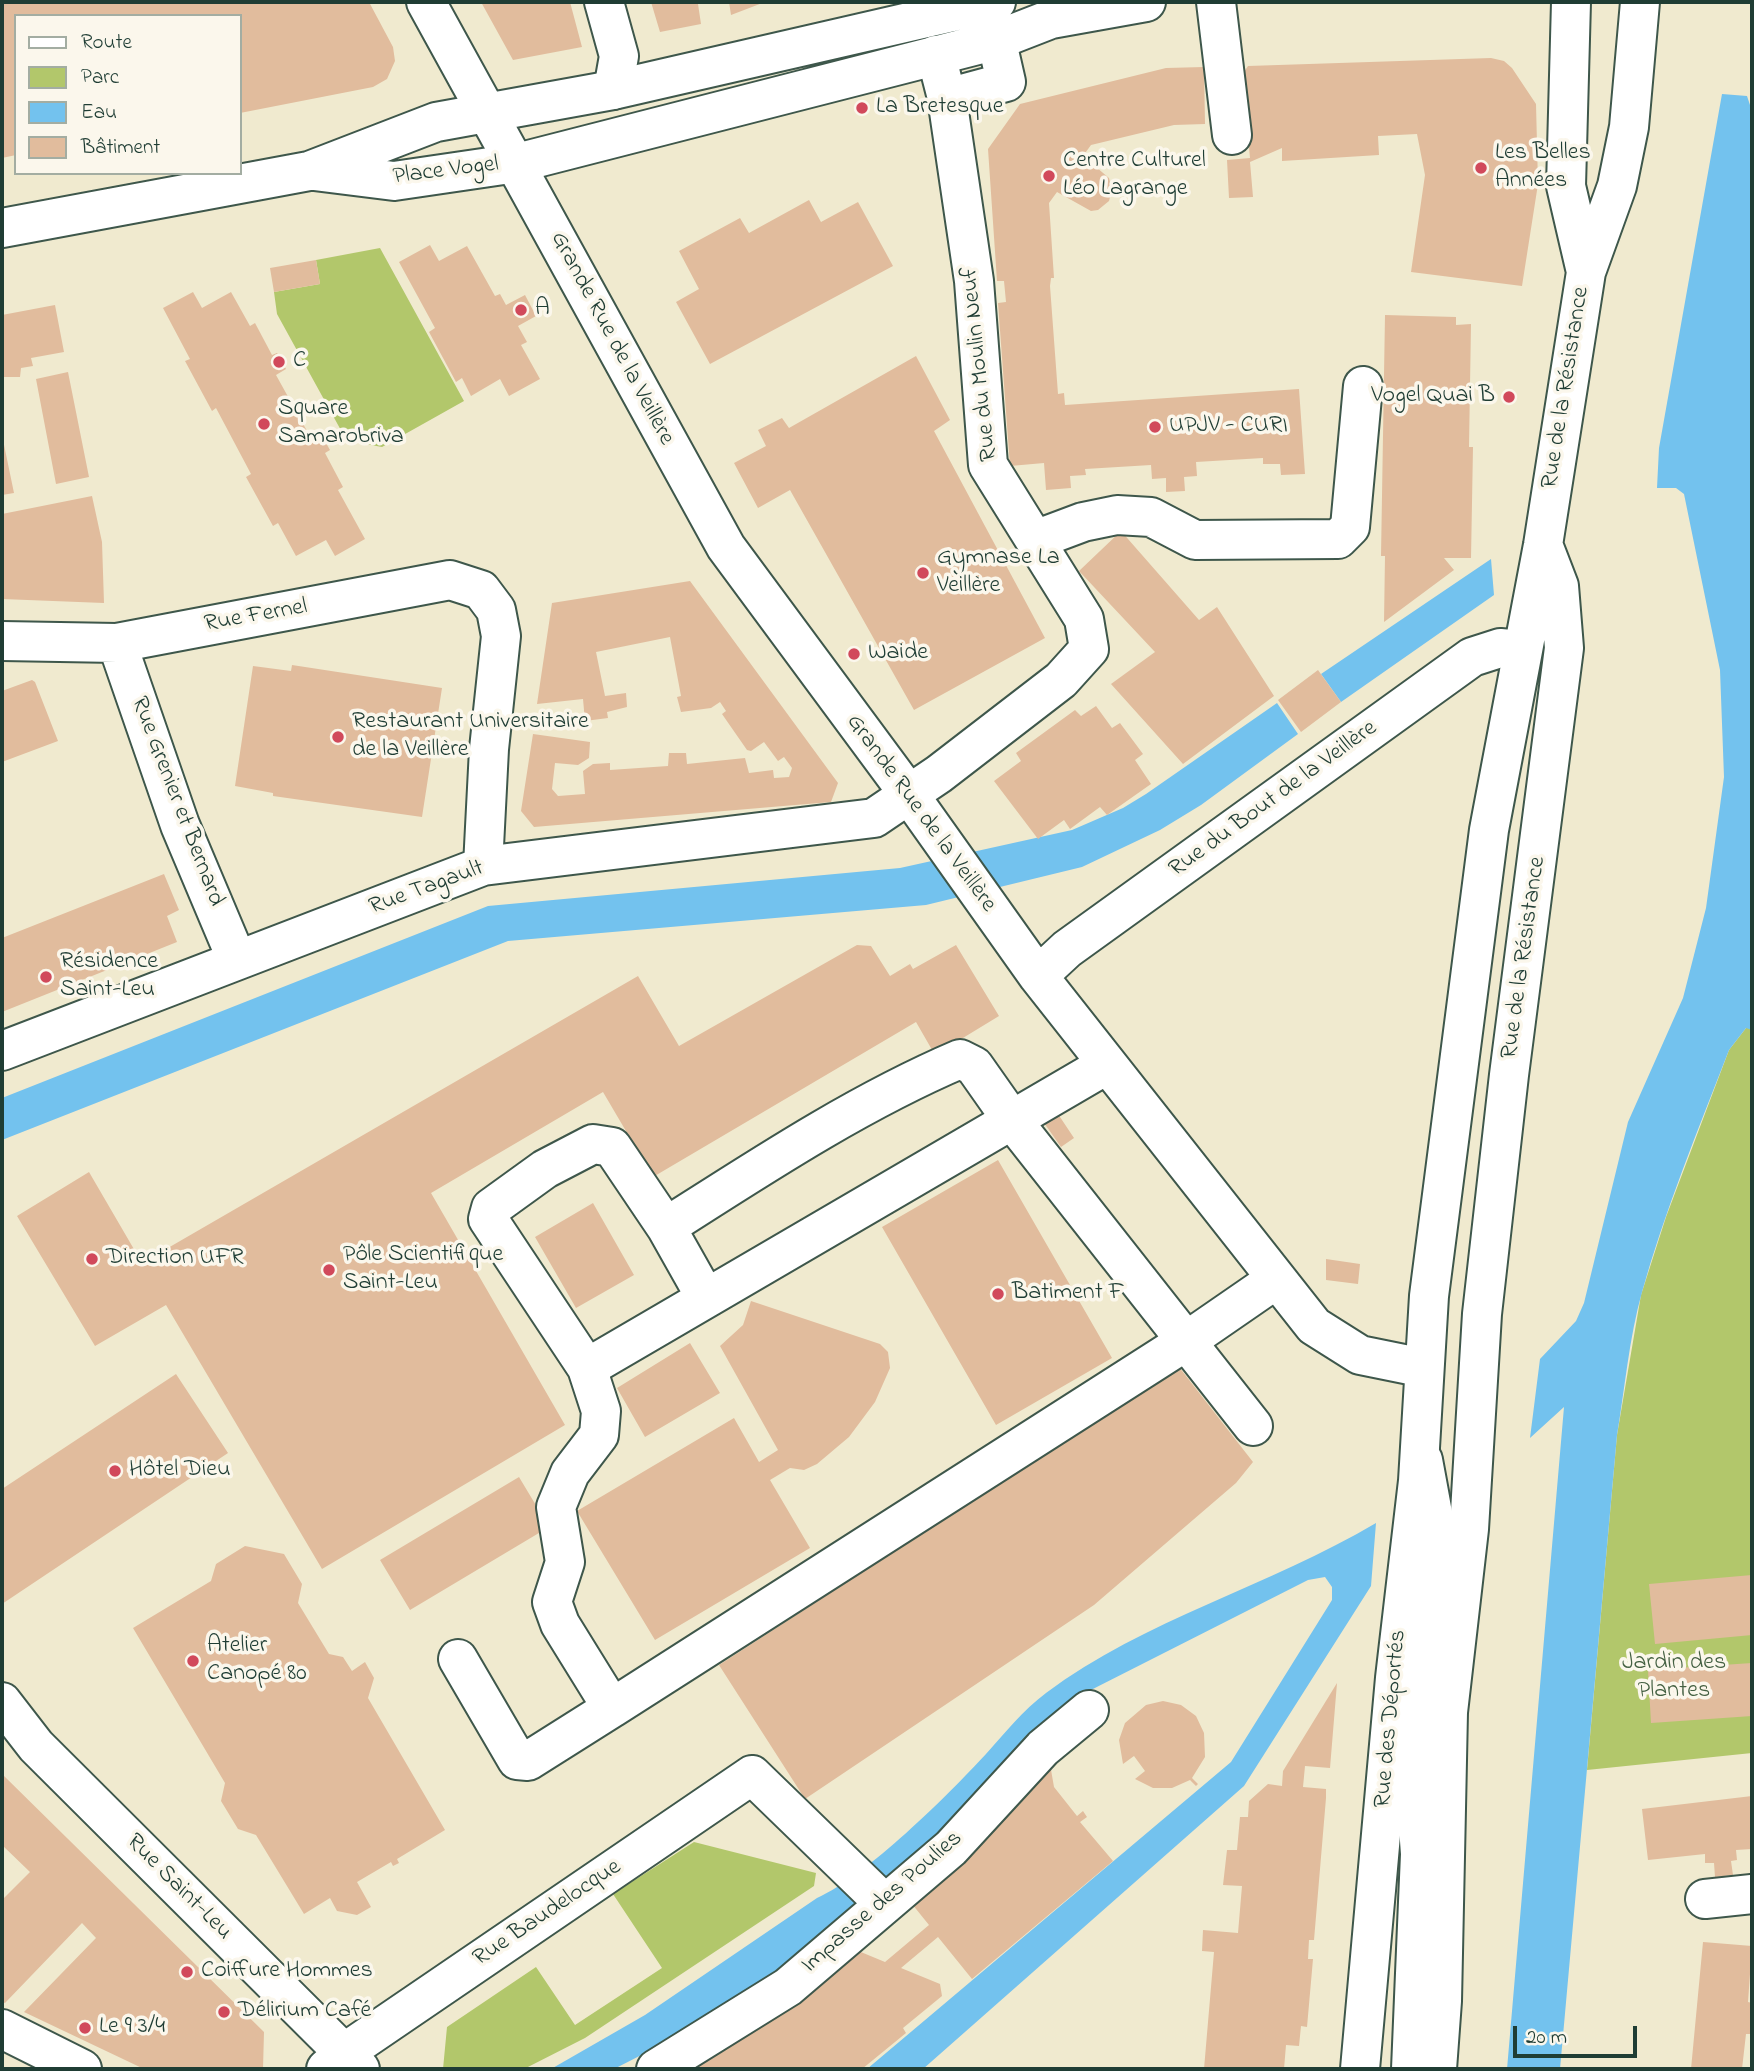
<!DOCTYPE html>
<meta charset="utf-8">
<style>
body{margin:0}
#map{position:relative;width:1754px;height:2071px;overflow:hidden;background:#f0eacf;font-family:"Indie Flower",sans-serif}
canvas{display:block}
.frame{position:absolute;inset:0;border:4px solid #1f3d34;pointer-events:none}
.legend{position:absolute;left:14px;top:14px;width:228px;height:161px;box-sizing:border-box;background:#fbf7ec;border:2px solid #a3ada2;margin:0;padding:9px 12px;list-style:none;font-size:21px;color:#1f3d34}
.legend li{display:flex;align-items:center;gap:14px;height:35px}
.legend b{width:35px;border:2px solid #a3ada2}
.scale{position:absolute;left:1513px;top:2026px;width:124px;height:32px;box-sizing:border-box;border:4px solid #1f3d34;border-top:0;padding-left:9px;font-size:21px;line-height:24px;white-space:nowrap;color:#1f3d34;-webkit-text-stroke:5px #fbf7ec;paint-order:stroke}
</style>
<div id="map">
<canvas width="1754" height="2071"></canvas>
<div class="frame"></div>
<ul class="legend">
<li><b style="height:9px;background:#fff"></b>Route</li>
<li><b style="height:19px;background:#b2c76b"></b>Parc</li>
<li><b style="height:19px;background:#73c2ee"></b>Eau</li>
<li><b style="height:19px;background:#e1bc9d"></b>Bâtiment</li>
</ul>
<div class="scale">20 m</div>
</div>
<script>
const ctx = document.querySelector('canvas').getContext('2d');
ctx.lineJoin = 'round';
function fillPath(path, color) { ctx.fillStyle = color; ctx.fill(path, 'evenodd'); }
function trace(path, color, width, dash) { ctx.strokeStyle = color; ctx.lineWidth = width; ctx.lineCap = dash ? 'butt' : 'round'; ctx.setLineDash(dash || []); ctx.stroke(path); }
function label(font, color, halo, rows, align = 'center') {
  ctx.font = font + ' "Indie Flower",sans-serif'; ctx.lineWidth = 7; ctx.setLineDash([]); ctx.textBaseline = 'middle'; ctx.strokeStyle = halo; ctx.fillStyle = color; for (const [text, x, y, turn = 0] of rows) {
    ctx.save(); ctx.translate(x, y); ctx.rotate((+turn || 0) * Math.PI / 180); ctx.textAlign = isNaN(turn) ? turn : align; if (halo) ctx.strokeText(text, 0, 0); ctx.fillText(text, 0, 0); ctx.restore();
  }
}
fillPath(new Path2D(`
 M 380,248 L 464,401 L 382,447 L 360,443 L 343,434 L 277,314 L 274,292 L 320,284 L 316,260 Z
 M 1752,1025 L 1752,1753 L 1587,1770 L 1617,1435 L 1641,1295 L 1666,1217 L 1729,1050 L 1746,1028 Z
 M 694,1842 L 816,1873 L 814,1886 L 585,2038 L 524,2069 L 443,2069 L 447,2027 L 536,1967 L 575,2025 L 662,1968 L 613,1894 Z`), '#b2c76b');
fillPath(new Path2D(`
 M 1722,94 L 1747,96 L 1752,111 L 1752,1030 L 1746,1028 L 1729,1050 C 1698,1130 1665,1210 1642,1292 C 1629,1338 1625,1388 1617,1435 L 1560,2069 L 1507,2069 L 1564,1407 L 1530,1438 L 1540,1359 L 1576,1321 L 1584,1303 L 1628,1122 L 1683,998 L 1706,908 L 1724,777 L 1720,670 L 1684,494 L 1676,488 L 1657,488 L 1659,448 Z
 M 1491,559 L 1494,595 L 1341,702 L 1321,674 Z
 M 1277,703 L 1298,734 L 1201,805 L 1160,830 L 1082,867 L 926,905 L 508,941 L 2,1140 L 2,1098 L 488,906 L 900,868 L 1072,830 L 1123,808 L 1146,794 Z
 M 1376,1523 L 1371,1586 L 1244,1786 L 923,2069 L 867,2069 L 1231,1762 L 1332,1600 L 1332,1587 L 1325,1577 L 1308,1580 L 1083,1694 L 954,1825 L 823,1940 L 712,2019 L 614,2069 L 551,2069 L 645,2015 L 817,1898 C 868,1875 947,1796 986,1754 C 1005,1733 1023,1710 1046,1693 C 1145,1619 1270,1586 1376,1523 Z`), '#73c2ee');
fillPath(new Path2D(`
 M 2,2 L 369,2 L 393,47 L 395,61 L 387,79 L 373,87 L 240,113 L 240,16 L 16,16 L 16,155 L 2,158 Z
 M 481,2 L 570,2 L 582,47 L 513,60 Z
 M 651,2 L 702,2 L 698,4 L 701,24 L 660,32 Z
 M 729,2 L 765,2 L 731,15 Z
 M 1491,58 L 1504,61 L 1512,68 L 1536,104 L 1538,184 L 1522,286 L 1411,272 L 1425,175 L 1417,134 L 1378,136 L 1379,155 L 1282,161 L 1282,148 L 1250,162 L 1253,197 L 1229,198 L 1227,160 L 1250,158 L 1242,75 L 1248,66 Z
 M 1204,67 L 1205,124 L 1174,125 L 1091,145 L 1083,156 L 1109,178 L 1112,190 L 1109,201 L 1098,210 L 1091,211 L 1057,192 L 1049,203 L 1054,278 L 1051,278 L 1050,286 L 1058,394 L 1064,393 L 1065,405 L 1299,389 L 1305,474 L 1281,475 L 1280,464 L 1263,464 L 1263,458 L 1196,462 L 1197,476 L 1184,477 L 1185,491 L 1166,492 L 1166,478 L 1152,479 L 1151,465 L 1085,469 L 1086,475 L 1070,476 L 1071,488 L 1046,490 L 1044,463 L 1010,466 L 998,303 L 1006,302 L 1004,281 L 997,281 L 988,149 L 1020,104 L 1166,68 Z
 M 809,200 L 821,222 L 858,202 L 893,266 L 710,364 L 676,302 L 699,289 L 679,251 L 740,218 L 749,233 Z
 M 430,245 L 439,261 L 467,246 L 495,296 L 500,294 L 506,305 L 525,295 L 536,316 L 518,326 L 527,342 L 521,345 L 540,379 L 509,396 L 500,379 L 471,396 L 462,378 L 456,382 L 429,332 L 435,328 L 399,262 Z
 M 316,260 L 320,284 L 274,292 L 270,268 Z
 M 193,292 L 202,308 L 231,292 L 250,326 L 255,323 L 272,355 L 277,353 L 286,369 L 276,375 L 312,440 L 322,436 L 330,450 L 325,453 L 343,487 L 338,490 L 365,539 L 335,556 L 326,540 L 296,556 L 278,523 L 273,526 L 246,477 L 251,474 L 216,408 L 212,411 L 185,361 L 190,359 L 163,308 Z
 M 55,305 L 64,352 L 31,358 L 33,366 L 21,368 L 20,377 L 2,377 L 2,315 Z
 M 1385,315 L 1456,317 L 1456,325 L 1471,324 L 1469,447 L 1473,447 L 1471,558 L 1444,558 L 1454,570 L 1384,622 L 1385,556 L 1381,556 Z
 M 916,356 L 950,420 L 934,431 L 1045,638 L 914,710 L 790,490 L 758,508 L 734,463 L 766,446 L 758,430 L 782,418 L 789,428 Z
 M 68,372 L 89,477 L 56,484 L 36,379 Z
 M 2,435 L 14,493 L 2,495 Z
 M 92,496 L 102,542 L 104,603 L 2,599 L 2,514 Z
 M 1121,531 L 1199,620 L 1217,607 L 1274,696 L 1183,764 L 1111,684 L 1155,652 L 1079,571 Z
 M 690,581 L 838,783 L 831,802 L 534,827 L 521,811 L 533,734 L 590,742 L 589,758 L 578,765 L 555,763 L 552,789 L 558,796 L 585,794 L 583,771 L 593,764 L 610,763 L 610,770 L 668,766 L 669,753 L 686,753 L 687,764 L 745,758 L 749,773 L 773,770 L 774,778 L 789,777 L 792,768 L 784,757 L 778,761 L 764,742 L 751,751 L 747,750 L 722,714 L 726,711 L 720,702 L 711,708 L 681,712 L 677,697 L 681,696 L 670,637 L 596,652 L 605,696 L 626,693 L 627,707 L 607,712 L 608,718 L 585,721 L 583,699 L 537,704 L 552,603 Z
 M 292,665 L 442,688 L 422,817 L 273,796 L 273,793 L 235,786 L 253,666 L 291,671 Z
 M 1318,670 L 1341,702 L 1301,732 L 1278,700 Z
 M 32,680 L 35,682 L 58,741 L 2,762 L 2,691 Z
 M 1096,706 L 1112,728 L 1120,723 L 1143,754 L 1135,760 L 1151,784 L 1107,815 L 1100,807 L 1070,829 L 1064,820 L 1038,839 L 994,781 L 1021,761 L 1016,753 L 1075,710 L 1081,716 Z
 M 164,874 L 179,910 L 167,916 L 177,942 L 2,1012 L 2,938 Z
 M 857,945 L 871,946 L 890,976 L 910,964 L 913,969 L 956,945 L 999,1016 L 935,1055 L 916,1022 L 653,1177 L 603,1092 L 431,1193 L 565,1425 L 322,1569 L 166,1305 L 95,1346 L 17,1216 L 89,1172 L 142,1263 L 638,976 L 679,1046 Z
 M 1056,1111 L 1074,1138 L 1061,1147 L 1042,1120 Z
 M 998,1160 L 1112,1358 L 996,1425 L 882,1227 Z
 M 593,1203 L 634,1275 L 576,1308 L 535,1237 Z
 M 1326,1259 L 1360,1264 L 1358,1284 L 1326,1280 Z
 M 751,1301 L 880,1344 L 888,1352 L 890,1368 L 875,1402 L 849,1437 L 817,1464 L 804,1470 L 790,1468 L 770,1480 L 810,1548 L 655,1640 L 577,1511 L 734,1418 L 759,1462 L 778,1450 L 720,1346 L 743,1325 Z
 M 690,1343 L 720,1393 L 645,1437 L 617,1388 Z
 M 1179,1367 L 1253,1462 L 1236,1483 L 1094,1605 L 805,1799 L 719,1665 Z
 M 176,1374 L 228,1453 L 2,1604 L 2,1489 Z
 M 519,1477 L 549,1527 L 410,1610 L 380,1560 Z
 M 245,1546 L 284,1554 L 302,1584 L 298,1603 L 329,1654 L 343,1657 L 352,1671 L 365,1662 L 374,1678 L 368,1698 L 445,1830 L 397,1859 L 399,1863 L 393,1866 L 391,1862 L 357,1882 L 371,1907 L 357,1915 L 337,1911 L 330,1898 L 304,1914 L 256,1835 L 238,1829 L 221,1801 L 225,1783 L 133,1628 L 211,1581 L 216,1564 Z
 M 1752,1575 L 1752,1635 L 1655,1644 L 1649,1584 Z
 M 1752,1663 L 1752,1716 L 1651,1723 L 1648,1670 Z
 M 1337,1683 L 1330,1768 L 1305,1766 L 1303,1787 L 1326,1789 L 1326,1798 L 1314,1940 L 1309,1940 L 1308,1959 L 1313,1959 L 1307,2027 L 1301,2026 L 1299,2046 L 1286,2045 L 1284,2069 L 1204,2069 L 1214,1952 L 1202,1951 L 1203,1930 L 1238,1933 L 1242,1886 L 1223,1885 L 1227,1850 L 1237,1850 L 1240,1817 L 1248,1817 L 1249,1801 L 1268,1784 L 1282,1786 L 1283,1771 Z
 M 1163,1701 L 1181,1705 L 1196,1716 L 1204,1733 L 1205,1757 L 1192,1778 L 1198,1784 L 1196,1786 L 1190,1780 L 1172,1788 L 1153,1788 L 1135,1779 L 1145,1771 L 1134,1756 L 1123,1764 L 1119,1740 L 1125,1723 L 1146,1705 Z
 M 1050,1764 L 1054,1787 L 1077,1816 L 1083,1811 L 1087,1817 L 1080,1822 L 1113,1861 L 972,1979 L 938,1937 L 901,1968 L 940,1984 L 942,1996 L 903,2028 L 906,2033 L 862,2069 L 687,2069 L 856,1950 L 885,1962 L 929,1925 L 912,1904 Z
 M 2,1774 L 264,2032 L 263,2069 L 144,2069 L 24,2012 L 96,1938 L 82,1923 L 5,2003 L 2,2002 L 2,1900 L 30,1872 L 2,1845 Z
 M 1752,1796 L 1752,1849 L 1736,1850 L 1737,1860 L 1731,1861 L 1733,1875 L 1715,1877 L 1714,1863 L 1705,1863 L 1705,1854 L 1648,1860 L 1642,1809 Z
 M 1703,1942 L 1752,1946 L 1748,2002 L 1752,2003 L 1752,2034 L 1746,2034 L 1742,2069 L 1691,2069 Z`), '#e1bc9d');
const minor = new Path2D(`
 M 426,2 L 726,547 L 908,793 L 1038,976 L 1314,1326 L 1360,1355 L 1424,1368
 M 604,2 L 619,56 L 613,90
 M 1216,2 L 1232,135
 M 947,98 L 1006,82 L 989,7
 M 1035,540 L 1083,522 L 1117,515 L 1151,517 L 1195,540 L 1338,539 L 1350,527 L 1363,386
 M 2,641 L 117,643 L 450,580 L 481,590 L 496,610 L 501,636 L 489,749 L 483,866
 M 117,643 L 180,825 L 237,960
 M 1038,976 L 1067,949 L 1472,657 L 1500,648 L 1521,650
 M 2,1051 L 483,866 L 874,818 L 939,774 L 1061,680 L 1089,649 L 1084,619 L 988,465 L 974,281 L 947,98 L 936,55
 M 666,1227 C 760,1167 857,1103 960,1059 L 974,1066 L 1012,1120 L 1253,1426
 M 587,1368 L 488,1219 L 491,1208 L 545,1169 L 593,1144 L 612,1147 L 666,1227 L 706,1298
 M 1423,1460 L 1441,1557 L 1428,1703 L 1439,1757
 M 458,1659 L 517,1760 L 528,1761 L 612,1708 L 560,1624 L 552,1602 L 565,1562 L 556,1507 L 570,1473 L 599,1435 L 601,1411 L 587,1368 L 1106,1065
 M 1398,1697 L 1415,1785 L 1420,1854 L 1411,2069
 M 2,1702 L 36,1746 L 360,2069
 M 612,1708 L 1188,1340 L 1275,1280
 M 1705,1899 L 1752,1894
 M 2,2029 L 82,2069
 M 326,2069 L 344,2053 L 752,1775 L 885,1904
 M 656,2069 L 788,1987 L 951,1848 L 1043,1748 L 1089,1710`);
const major = new Path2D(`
 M 1571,2 L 1566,186 L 1586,272
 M 314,171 L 394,181 L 517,163 L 997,40 L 1051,19 L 1146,2
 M 2,228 L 309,171 L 436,122 L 613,90 L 996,2
 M 1360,2069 L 1395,1678 L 1418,1481 L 1429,1296 L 1489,830 L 1543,545 L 1586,272 L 1617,186 L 1629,127 L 1640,2
 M 1437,2069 L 1442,2001 L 1448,1712 L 1469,1529 L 1482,1314 L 1509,1075 L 1564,648 L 1559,586 L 1544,547`);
trace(minor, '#3e574b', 42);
trace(major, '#3e574b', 42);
trace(minor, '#fff', 38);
trace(major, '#fff', 38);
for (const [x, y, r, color] of [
 [862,108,7,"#d1495b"],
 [1481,168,7,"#d1495b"],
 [1049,176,7,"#d1495b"],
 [521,310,7,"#d1495b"],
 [279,362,7,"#d1495b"],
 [1509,397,7,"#d1495b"],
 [264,424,7,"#d1495b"],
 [1155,427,7,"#d1495b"],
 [923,573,7,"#d1495b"],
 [854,654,7,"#d1495b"],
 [338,737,7,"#d1495b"],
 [46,977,7,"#d1495b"],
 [92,1259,7,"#d1495b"],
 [329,1270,7,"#d1495b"],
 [998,1294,7,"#d1495b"],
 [115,1471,7,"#d1495b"],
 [193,1661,7,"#d1495b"],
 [187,1972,7,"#d1495b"],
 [224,2012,7,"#d1495b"],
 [85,2028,7,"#d1495b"]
]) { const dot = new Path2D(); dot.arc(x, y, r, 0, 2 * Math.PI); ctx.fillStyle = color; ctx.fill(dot); trace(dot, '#fbf7ec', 2.5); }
label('24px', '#1f3d34', '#fbf7ec', [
 ["La Bretesque",876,108],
 ["Les Belles",1495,154],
 ["Années",1495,182],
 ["Centre Culturel",1063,162],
 ["Léo Lagrange",1063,190],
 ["A",535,310],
 ["C",293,362],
 ["Vogel Quai B",1495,397,"right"],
 ["Square",278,410],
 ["Samarobriva",278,438],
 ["UPJV - CURI",1169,427],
 ["Gymnase La",937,559],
 ["Veillère",937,587],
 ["Waide",868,654],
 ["Restaurant Universitaire",352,723],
 ["de la Veillère",352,751],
 ["Résidence",60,963],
 ["Saint-Leu",60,991],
 ["Pôle Scientifique",343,1256],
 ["Saint-Leu",343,1284],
 ["Direction UFR",106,1259],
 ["Batiment F",1012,1294],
 ["Hôtel Dieu",129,1471],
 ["Atelier",207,1647],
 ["Canopé 80",207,1675],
 ["Coiffure Hommes",201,1972],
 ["Délirium Café",238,2012],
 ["Le 9 3/4",99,2028]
], 'left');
label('24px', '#1f3d34', '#fbf7ec', [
 ["Place Vogel",446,172,-7],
 ["Grande Rue de la Veillère",611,339,62],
 ["Rue du Moulin Neuf",981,364,-96],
 ["Rue de la Résistance",1567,388,-81],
 ["Rue Fernel",256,617,-10],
 ["Rue du Bout de la Veillère",1274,800,-36],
 ["Rue Grenier et Bernard",176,802,69],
 ["Grande Rue de la Veillère",920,814,54],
 ["Rue Tagault",427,889,-20],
 ["Rue de la Résistance",1525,958,-82],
 ["Rue des Déportés",1392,1719,-85],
 ["Rue Saint-Leu",178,1888,45],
 ["Impasse des Poulies",883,1903,-41],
 ["Rue Baudelocque",548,1914,-34]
]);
label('24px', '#446042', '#fbf7ec', [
 ["Jardin des",1674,1664],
 ["Plantes",1674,1692]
]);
</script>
